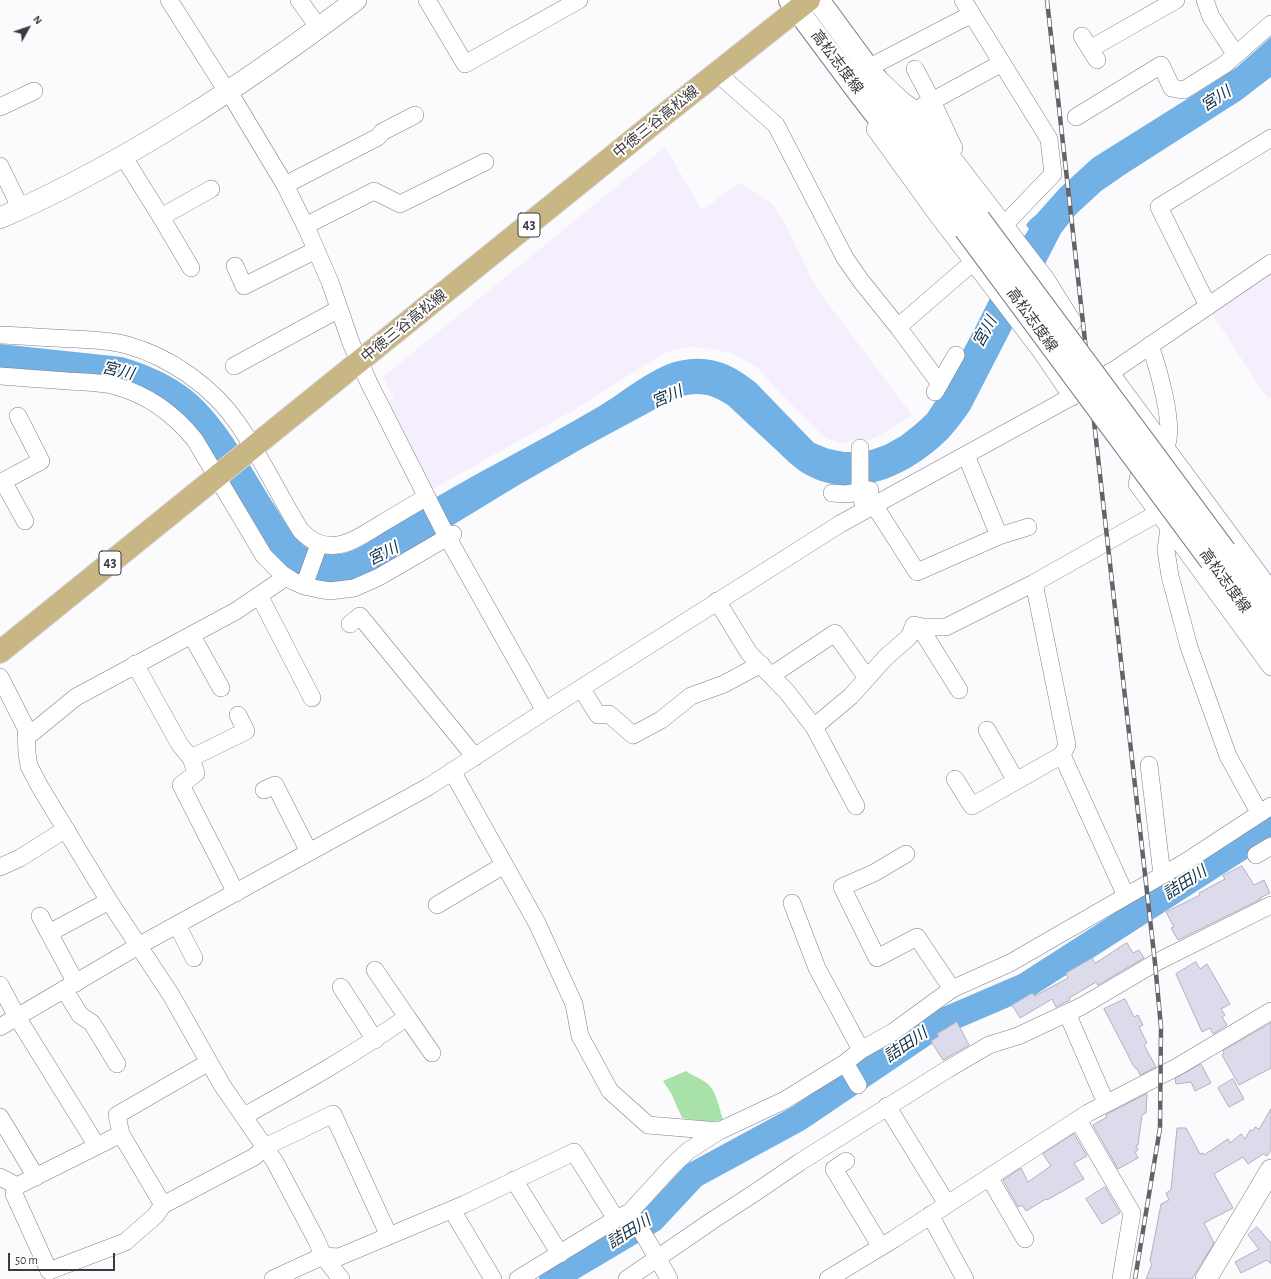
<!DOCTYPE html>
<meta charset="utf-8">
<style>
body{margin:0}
#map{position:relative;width:1271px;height:1279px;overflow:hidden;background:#fbfafd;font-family:"Alegreya Sans",sans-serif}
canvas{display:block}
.north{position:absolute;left:8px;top:8px;width:40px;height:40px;-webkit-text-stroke:3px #fff;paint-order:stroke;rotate:50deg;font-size:11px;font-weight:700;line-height:16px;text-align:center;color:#3c393f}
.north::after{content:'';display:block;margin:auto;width:14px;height:18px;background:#3c393f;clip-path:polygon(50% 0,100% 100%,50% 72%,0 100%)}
.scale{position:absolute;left:8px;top:1253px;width:107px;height:18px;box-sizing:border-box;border:2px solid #3c393f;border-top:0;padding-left:5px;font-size:12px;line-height:14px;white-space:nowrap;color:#3c393f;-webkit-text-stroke:3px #fff;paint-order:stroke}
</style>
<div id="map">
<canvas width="1271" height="1279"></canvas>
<div class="north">N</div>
<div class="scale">50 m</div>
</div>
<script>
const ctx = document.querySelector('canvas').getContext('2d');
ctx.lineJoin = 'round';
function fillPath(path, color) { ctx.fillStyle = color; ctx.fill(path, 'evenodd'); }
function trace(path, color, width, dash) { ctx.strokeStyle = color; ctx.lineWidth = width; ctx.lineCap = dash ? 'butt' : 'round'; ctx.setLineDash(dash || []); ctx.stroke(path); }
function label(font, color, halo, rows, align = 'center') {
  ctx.font = font + ' "Alegreya Sans","Noto Sans JP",sans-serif'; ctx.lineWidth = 4; ctx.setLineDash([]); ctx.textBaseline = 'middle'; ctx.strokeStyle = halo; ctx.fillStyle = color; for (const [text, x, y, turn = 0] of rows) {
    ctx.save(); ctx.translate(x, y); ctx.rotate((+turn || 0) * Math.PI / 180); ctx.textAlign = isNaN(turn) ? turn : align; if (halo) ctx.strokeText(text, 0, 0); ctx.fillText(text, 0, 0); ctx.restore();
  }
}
fillPath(new Path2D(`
 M 665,147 L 702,210 L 739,183 L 757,193 L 773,205 L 783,220 L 817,289 L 912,415 L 875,438 L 867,440 L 852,440 L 843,444 L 825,438 L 781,394 L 758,368 L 731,353 L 713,349 L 689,347 L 664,353 L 572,411 L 431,490 L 386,402 L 394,398 L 383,377 Z
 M 1271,266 L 1271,397 L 1268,399 L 1209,309 Z`), '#f5eefc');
fillPath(new Path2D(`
 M 686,1071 C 693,1076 702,1079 708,1084 C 716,1091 720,1110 723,1120 L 709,1122 L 682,1118 L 671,1093 L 663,1081 Z`), '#a9e2a9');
fillPath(new Path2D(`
 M 1271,37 L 1271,77 L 1241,100 L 1124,175 L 1101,191 L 1075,215 L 1061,233 L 970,410 C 962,421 954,433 943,443 C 906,477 853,501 805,474 C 793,467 783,456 772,446 C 758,433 743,419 728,405 C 710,393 697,391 676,398 L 585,447 L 517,486 L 389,564 L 355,580 L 334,584 L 296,577 L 270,552 L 169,405 L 0,372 L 0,344 L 122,357 C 152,366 182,379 204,402 C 233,432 252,470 275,506 C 284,520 294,540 309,549 C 318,554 328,555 339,554 C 364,551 391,524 413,511 C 473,474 537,443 598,407 C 624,392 654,364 684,360 C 712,355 734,365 756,383 L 814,443 L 829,449 L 844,452 L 859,452 L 871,450 L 885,445 L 901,436 L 915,425 L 927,414 L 940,394 L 975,328 L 997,284 L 1000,272 L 1029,229 L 1026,225 L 1030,220 L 1036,215 L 1060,188 L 1093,158 L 1211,84 L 1237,67 Z`), '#71b1e5');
trace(new Path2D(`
 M 552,1279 L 653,1219 L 694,1175 L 799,1118 L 941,1022 L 1025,986 L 1271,828`), '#71b1e5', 26);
const building = new Path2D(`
 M 1242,866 L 1254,885 L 1264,880 L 1270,893 L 1260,898 L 1261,899 L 1178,940 L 1171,928 L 1174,927 L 1166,912 L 1200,895 L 1199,893 L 1225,879 L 1223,876 Z
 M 1127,943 L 1133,953 L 1139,950 L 1144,958 L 1098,985 L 1096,982 L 1069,998 L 1070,1000 L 1056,1007 L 1052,999 L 1020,1018 L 1012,1005 L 1032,993 L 1035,996 L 1068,978 L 1066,973 L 1092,958 L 1095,963 Z
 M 1196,962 L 1200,969 L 1207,964 L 1230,1004 L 1221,1009 L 1225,1015 L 1222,1017 L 1227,1025 L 1213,1034 L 1210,1028 L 1202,1032 L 1176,974 Z
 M 1125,999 L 1134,1017 L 1138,1015 L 1143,1025 L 1139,1027 L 1147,1043 L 1144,1045 L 1156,1067 L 1140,1075 L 1137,1068 L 1136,1069 L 1133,1065 L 1127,1053 L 1104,1009 Z
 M 957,1022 L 969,1045 L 943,1060 L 931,1041 L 939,1036 L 937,1034 Z
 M 1271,1023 L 1271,1068 L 1239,1085 L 1222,1055 L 1224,1053 L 1223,1051 Z
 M 1201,1064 L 1211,1083 L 1195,1091 L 1191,1082 L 1176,1084 L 1175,1079 Z
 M 1233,1079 L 1244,1099 L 1229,1107 L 1218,1088 Z
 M 1147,1094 L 1146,1113 L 1142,1115 L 1138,1145 L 1136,1146 L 1138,1150 L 1135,1152 L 1138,1158 L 1118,1169 L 1093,1125 L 1107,1117 L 1106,1115 Z
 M 1271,1109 L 1271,1150 L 1267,1156 L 1263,1154 L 1248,1164 L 1243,1157 L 1214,1174 L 1233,1208 L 1204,1223 L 1214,1243 L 1192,1279 L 1146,1279 L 1152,1264 L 1150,1261 L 1161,1204 L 1169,1200 L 1166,1193 L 1171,1190 L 1177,1128 L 1186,1128 L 1200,1154 L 1203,1153 L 1204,1155 L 1228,1139 L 1230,1143 L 1241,1134 L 1245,1139 L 1250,1130 L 1253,1131 L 1255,1127 L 1259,1129 Z
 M 1074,1134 L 1087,1156 L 1074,1163 L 1084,1179 L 1047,1200 L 1046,1199 L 1026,1211 L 1022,1205 L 1018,1207 L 1003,1180 L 1021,1168 L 1028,1182 L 1051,1166 L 1043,1154 Z
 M 1105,1187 L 1120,1213 L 1102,1224 L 1086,1199 Z
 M 1257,1227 L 1271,1243 L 1271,1264 L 1267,1260 L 1241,1273 L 1235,1262 L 1259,1249 L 1248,1235 Z`);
fillPath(building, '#dcdbec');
trace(building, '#b1b0c0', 1);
const minor = new Path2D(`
 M 169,0 L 221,82 L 234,100 L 285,185 L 307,229 L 330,282 L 351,343 L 369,383 L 445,533 L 545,711
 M 299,0 L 319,28
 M 427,0 L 465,64 L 579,0
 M 1205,0 L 1211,17 L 1236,55
 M 972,14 L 868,68 L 903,101 L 916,110 L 1046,279 L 1073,322 L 1040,350 L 1072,397
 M 1082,36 L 1097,60
 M 1090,49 L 1176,0
 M 915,69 L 932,101 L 954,148
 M 717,73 L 776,125 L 845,258 L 861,281 L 898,327 L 940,384
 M 923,106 L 1002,63
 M 0,107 L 34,91
 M 1076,117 L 1161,65 L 1172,88 L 1184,90 L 1224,65 L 1271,24
 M 875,129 L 935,212 L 1040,350
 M 123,156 L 161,217 L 191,268
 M 0,166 L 21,209
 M 285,185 L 378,137 L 382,132 L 415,115
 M 161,217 L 211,189
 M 305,226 L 374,191 L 400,204 L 485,162
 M 235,266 L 244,286 L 316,250
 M 1208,306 L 1159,207 L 1271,138
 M 898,327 L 973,262 L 1004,225 L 1053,174 L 1049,139 L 963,0
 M 0,335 C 25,336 50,338 76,339 C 93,340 110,340 127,345 C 170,357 213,387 238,424 C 262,458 279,496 301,531 C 329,559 353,541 381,524 C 396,515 411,506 427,497
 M 1150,345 C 1157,365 1177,430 1165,448 C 1159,456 1142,467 1139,475 C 1138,477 1138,481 1137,484 L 1271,667
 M 234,366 L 339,309
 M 1110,372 L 1271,590
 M 0,376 C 22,378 45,379 67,381 C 83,382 100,382 116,386 C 148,395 174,414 195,440 L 264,556 L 282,574 L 293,581 L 304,586 L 318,589 L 330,591 L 354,588 L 379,577 L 453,534
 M 935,392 L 956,355
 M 860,448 L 860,492 L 865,510
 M 966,455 L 999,536
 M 3,481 L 25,521
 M 0,483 L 41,461 L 18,416
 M 832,493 L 846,494 L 870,490
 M 874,505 L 917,572 L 999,536 L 1028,527
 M 1169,528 L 1166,550 L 1170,576 L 1189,647 L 1228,756 L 1255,805 L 1261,813
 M 304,586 L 319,544
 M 259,595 L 312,698
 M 717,601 L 749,653 L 787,692 L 814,727 L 851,696 L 886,657 L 909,637 L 914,625 L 922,627 L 946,627 L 1034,583
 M 350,624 L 360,616 L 475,757
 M 919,626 L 959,690
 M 192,636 L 221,688
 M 135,664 L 180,745 L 191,758 L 196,773 L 181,785 L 236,893
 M 772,675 L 835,633 L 867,678
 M 0,677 L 26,728 L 27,753 L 29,766 L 40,787 L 109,901 L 171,995 L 222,1085 L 275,1162 L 317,1241 L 323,1256 L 341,1279
 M 581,688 L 598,715 L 609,714 L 633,735 L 661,720 L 691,696 L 724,684 L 761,664
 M 814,727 L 856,806
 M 987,730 L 1016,781
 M 27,737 L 76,697 L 236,611 L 286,577
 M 191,758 L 246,731 L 238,715
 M 1149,765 L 1162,875
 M 452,771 L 537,923 L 574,1004 L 580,1036 L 610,1091 L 648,1125 L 719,1131
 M 955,779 L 972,806 L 1062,755
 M 264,790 L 275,785 L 309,852
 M 906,854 L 874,873 L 842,887 L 877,958 L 917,937 L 952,989
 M 1256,855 L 1271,846
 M 0,867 L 20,858 L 66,829
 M 1126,896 L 1062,755 L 1067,745 L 1034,583 L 1158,513
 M 792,903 L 817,968 L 861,1050
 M 437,905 L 504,865
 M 40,916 L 49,933 L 109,901
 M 177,925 L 194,958
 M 49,933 L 76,983
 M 375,970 L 407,1017
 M 0,985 L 17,1017 L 97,1146
 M 341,987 L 375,1040
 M 64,989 L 80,1015 L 92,1023 L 117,1064
 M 1067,1013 L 1102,1094
 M 0,1027 L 138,946 L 428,787 L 545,711 L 840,524 L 1091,386 L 1271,263
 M 209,1062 L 117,1115 L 121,1134 L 163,1205 L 254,1157 L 265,1147 L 333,1114 L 389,1236
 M 845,1063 L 858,1085
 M 887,1106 L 947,1204
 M 244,1116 C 300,1085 355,1054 407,1017 L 432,1053
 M 0,1117 L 36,1177
 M 1078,1120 L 1132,1213 L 1121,1279
 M 121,1134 L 17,1186 L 14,1194 L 49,1271 L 125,1242 L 155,1216 L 163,1205
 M 846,1161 L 834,1169 L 881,1247
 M 0,1177 L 17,1186
 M 989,1177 L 1025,1239
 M 514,1180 L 560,1254
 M 452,1210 L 493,1279
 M 630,1212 C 643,1234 657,1256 669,1279
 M 930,1215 L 965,1279
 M 616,1219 L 630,1212 L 673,1165 L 688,1151 L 719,1131 L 785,1100 L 845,1063 L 861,1050 L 893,1032 L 952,989 L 1010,963 L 1187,861 L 1271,806
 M 273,1279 L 323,1256 L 339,1257 L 465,1204 L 574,1152 L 616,1219 L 518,1279
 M 627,1279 L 713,1220 L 756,1192 L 800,1162 L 948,1069 L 989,1045 L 1018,1036 L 1082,1006 L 1155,963 L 1271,905
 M 828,1279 L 894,1239 L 1088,1113 L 1177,1067 L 1271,1011`);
const tertiary = new Path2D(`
 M 0,218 C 128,162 245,84 356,0
 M 1206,1279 L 1271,1170`);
const secondary = new Path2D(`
 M 790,0 L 860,94 L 965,229
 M 818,0 L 979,219
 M 1225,551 L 1271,613
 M 1211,561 L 1271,643`);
const primary = new Path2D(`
 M 0,652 L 665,114 L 809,0`);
trace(minor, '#837c8a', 18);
trace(tertiary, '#837c8a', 22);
trace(secondary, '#837c8a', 24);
trace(primary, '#d8d7d9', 24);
trace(minor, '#fff', 17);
trace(tertiary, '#fff', 21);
trace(secondary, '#fff', 22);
trace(primary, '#c8b685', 22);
const rail = new Path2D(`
 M 1047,0 L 1102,493 L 1155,963 L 1161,1027 L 1160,1128 L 1135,1279`);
trace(rail, '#656267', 4.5);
trace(rail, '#fff', 3, [9]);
const secondaryBridge = new Path2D(`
 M 979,219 L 1225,551
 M 965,229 L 1211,561`);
trace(secondaryBridge, '#837c8a', 24, []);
trace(secondaryBridge, '#fff', 22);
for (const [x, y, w] of [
 [529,225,22],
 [110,563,22]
]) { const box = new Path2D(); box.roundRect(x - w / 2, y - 12, w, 24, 3); ctx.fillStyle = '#fff'; ctx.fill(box); trace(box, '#3c393f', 1); }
label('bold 14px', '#3c393f', null, [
 ["43",529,225],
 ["43",110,563]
]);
label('15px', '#3c393f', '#fff', [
 ["高松志度線",837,62,53],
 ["中徳三谷高松線",656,122,-39],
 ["高松志度線",1032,320,54],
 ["中徳三谷高松線",404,326,-39],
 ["高松志度線",1225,581,54]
]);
label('italic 16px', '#112e43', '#fff', [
 ["宮川",1216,99,-33],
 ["宮川",985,332,-61],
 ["宮川",118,371,13],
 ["宮川",667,397,-23],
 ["宮川",383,554,-27],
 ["詰田川",1185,883,-33],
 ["詰田川",906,1045,-34],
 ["詰田川",629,1232,-32]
]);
</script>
